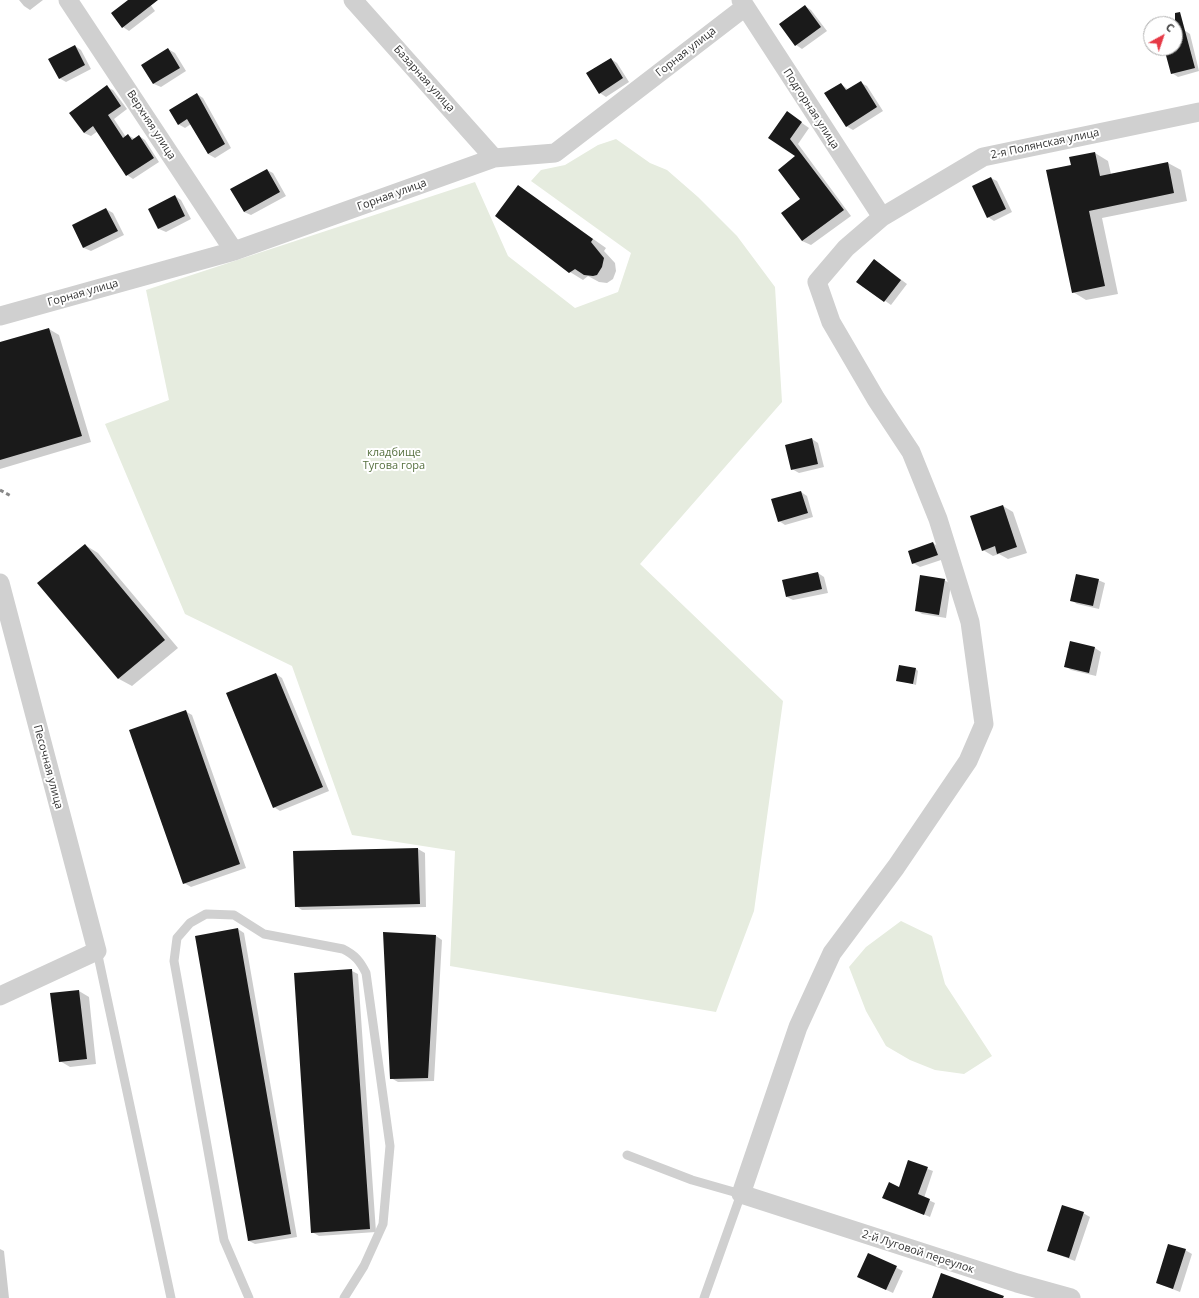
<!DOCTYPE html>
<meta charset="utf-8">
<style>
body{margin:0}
#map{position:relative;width:1199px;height:1298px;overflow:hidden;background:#fff;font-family:"Open Sans",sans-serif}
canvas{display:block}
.north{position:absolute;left:1143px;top:16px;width:40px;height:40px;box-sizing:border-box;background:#fff;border:1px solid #adadad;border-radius:50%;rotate:40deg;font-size:11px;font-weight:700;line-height:16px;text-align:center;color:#333}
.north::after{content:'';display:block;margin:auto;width:14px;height:18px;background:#e63946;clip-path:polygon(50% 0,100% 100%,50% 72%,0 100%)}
</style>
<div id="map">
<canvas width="1199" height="1298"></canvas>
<div class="north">С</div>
</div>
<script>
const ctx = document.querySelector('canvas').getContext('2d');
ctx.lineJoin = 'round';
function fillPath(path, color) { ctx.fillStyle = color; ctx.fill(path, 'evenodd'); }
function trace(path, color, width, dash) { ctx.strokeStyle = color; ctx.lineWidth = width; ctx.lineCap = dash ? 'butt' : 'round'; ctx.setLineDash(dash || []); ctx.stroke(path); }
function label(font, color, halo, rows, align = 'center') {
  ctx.font = font + ' "Open Sans",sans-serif'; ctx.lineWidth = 4; ctx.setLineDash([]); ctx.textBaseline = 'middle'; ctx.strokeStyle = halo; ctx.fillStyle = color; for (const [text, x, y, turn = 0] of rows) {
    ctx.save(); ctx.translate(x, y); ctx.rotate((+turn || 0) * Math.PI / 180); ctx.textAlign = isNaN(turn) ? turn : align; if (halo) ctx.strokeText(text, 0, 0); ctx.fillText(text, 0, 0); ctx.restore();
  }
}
fillPath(new Path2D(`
 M 616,139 L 650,163 L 667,170 L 698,197 L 737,236 L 775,287 L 782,402 L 640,564 L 783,701 L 754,911 L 716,1012 L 450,966 L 455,851 L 352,835 L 292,666 L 185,614 L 105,424 L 169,400 L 146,290 L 475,182 L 508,256 L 575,308 L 618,292 L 631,253 L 531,181 L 541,170 L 565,165 L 598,145 Z
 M 901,921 L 932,936 L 945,984 L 992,1056 L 964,1074 L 935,1070 L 910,1060 L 886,1046 L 866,1011 L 849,967 L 866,947 Z`), '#e6ecdf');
fillPath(new Path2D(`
 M 19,0 L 43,0 L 30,10 L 24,6 Z
 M 129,0 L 147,0 L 155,11 L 129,31 L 123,27 Z
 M 805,6 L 811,10 L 827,31 L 802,49 L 796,45 Z
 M 1184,30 L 1190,34 L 1199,71 L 1178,77 L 1172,73 L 1165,48 L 1175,48 L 1175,33 Z
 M 75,46 L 81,50 L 91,69 L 66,82 L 59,78 Z
 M 168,49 L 175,53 L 186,71 L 161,87 L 154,84 L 143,65 Z
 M 611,59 L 617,63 L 629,82 L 606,97 L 600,93 Z
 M 861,83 L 867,86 L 883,111 L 853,130 L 846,126 L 841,84 L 849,90 Z
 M 107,87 L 113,90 L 127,109 L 114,119 L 126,137 L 128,135 L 135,139 L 139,136 L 145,140 L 159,162 L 133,179 L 127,175 L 98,131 L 91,136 L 84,133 Z
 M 197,94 L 203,98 L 231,148 L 215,158 L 208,154 L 191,124 L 185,128 L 178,124 Z
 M 795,118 L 809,128 L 798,144 L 851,216 L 811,245 L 802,241 L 801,199 L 796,156 L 770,138 Z
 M 1095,153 L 1108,161 L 1111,174 L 1168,163 L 1181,170 L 1187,201 L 1102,218 L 1118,294 L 1086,300 L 1073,292 L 1072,166 Z
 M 267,170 L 273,173 L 286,196 L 251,215 L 244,212 Z
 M 991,178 L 997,181 L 1012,212 L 994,221 L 988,217 Z
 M 518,186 L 606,248 L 604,251 L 615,263 L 616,271 L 613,279 L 607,283 L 599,282 L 588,276 L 583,280 L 570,272 Z
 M 175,196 L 181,200 L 191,219 L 166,232 L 159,229 L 149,209 Z
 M 106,209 L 113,213 L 124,235 L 91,251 L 84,248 L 73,225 Z
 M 880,264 L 907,284 L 891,305 L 858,282 Z
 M 49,329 L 59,335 L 91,442 L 0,469 L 0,343 Z
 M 812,439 L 818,443 L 824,467 L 799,473 L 792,469 Z
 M 801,492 L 807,496 L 813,517 L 785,525 L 779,521 Z
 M 1003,506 L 1013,512 L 1027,553 L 1008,559 L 999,554 L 993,556 L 983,550 Z
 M 933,543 L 939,547 L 944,559 L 920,567 L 913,563 Z
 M 85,545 L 98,553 L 178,648 L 132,686 L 119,679 L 39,584 Z
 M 818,573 L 824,577 L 828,593 L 793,600 L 787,597 Z
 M 944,580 L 951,584 L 946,618 L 922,614 L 916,610 Z
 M 1098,580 L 1105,583 L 1099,609 L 1077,604 L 1071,600 Z
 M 1071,642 L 1095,648 L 1101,652 L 1096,676 L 1071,670 L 1065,666 Z
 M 916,669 L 918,671 L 916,685 L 897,680 Z
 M 276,674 L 282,678 L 329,791 L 280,811 L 274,807 Z
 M 185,711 L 192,715 L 246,868 L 191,887 L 184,883 Z
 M 418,849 L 425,853 L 426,907 L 302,910 L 296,906 L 294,852 Z
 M 238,929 L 244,933 L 297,1237 L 255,1244 L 249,1241 Z
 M 436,936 L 442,940 L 434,1081 L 398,1082 L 391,1078 Z
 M 352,971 L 358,974 L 376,1232 L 319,1236 L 312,1232 Z
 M 79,991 L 89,997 L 96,1064 L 70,1067 L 60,1061 Z
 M 909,1162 L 933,1171 L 924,1198 L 935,1203 L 930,1217 L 888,1199 L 900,1188 Z
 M 1083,1213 L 1090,1217 L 1075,1261 L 1049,1251 Z
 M 0,1249 L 4,1251 L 9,1298 L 0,1298 Z
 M 1185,1250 L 1192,1254 L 1180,1292 L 1157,1283 Z
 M 869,1254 L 903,1271 L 893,1293 L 865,1280 Z`), '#0003');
fillPath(new Path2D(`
 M 128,0 L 158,0 L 122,28 L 111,13 Z
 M 805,5 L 821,27 L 795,46 L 779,24 Z
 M 1180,12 L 1195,68 L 1171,74 L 1164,48 L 1175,48 L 1175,13 Z
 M 75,45 L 85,65 L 59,79 L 48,59 Z
 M 168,48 L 180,68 L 153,84 L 141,65 Z
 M 611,58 L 623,78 L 599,94 L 586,73 Z
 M 861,81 L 877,107 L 846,127 L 824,93 L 841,83 L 846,90 Z
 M 107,85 L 121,106 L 108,115 L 123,138 L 128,134 L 132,140 L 139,135 L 154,158 L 126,176 L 93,126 L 84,133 L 69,113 Z
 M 197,93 L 225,144 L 208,154 L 187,119 L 178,125 L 169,110 Z
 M 787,111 L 802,122 L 790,139 L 844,210 L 802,241 L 781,213 L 800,199 L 778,170 L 795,156 L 768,138 Z
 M 1095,152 L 1100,176 L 1168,162 L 1174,193 L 1089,211 L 1105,286 L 1072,293 L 1046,170 L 1071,165 L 1069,157 Z
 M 267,169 L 280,192 L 244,212 L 230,189 Z
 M 991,177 L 1006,209 L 987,218 L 972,186 Z
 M 518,185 L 593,239 L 591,242 L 604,258 L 602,267 L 597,275 L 593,276 L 584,275 L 575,269 L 569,273 L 495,216 Z
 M 175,195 L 185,216 L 158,229 L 148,209 Z
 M 106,208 L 118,231 L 83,248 L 72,225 Z
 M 874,259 L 901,280 L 884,302 L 856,282 Z
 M 49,328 L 82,436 L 0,460 L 0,342 Z
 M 812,438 L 818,464 L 791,470 L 785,445 Z
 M 801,491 L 808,513 L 778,522 L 771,499 Z
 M 1003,505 L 1017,547 L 997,554 L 995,546 L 982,551 L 970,516 Z
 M 933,542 L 938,555 L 912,564 L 908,551 Z
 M 85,544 L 165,640 L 118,679 L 37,583 Z
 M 818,572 L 822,589 L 786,597 L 782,580 Z
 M 1076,574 L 1099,579 L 1093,606 L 1070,601 Z
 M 920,575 L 945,579 L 939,615 L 915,611 Z
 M 1070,641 L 1095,647 L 1089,673 L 1064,667 Z
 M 899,665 L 916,668 L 913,684 L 896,681 Z
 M 276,673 L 323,787 L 273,808 L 226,693 Z
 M 186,710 L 240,864 L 183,884 L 129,730 Z
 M 418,848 L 420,904 L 295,907 L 293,851 Z
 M 238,928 L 291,1234 L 248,1241 L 195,936 Z
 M 383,932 L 436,935 L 428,1078 L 390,1079 Z
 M 352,969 L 370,1229 L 311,1233 L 294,973 Z
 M 79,990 L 87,1059 L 59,1062 L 50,993 Z
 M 908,1160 L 928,1167 L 918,1194 L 930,1199 L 924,1215 L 882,1198 L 889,1182 L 899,1187 Z
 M 1062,1205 L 1084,1212 L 1069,1258 L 1047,1251 Z
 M 1168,1244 L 1186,1249 L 1173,1289 L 1156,1283 Z
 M 868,1253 L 897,1266 L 886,1290 L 857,1277 Z
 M 941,1273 L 1004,1296 L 1003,1298 L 932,1298 Z`), '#1a1a1a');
trace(new Path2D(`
 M 97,951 L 171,1298
 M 627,1155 L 692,1180 L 741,1194 L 704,1298
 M 249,1298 L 224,1240 L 174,961 L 177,938 L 190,923 L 206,914 L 234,915 L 264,934 L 343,949 C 355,955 360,961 366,973 L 390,1146 L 383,1224 L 364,1266 L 344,1298`), '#d0d0d0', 9);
trace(new Path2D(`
 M 68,0 L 234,251
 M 353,0 L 494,158
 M 741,0 L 882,217
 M 0,316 L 234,251 L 494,158 L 555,153 L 745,7
 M 0,583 L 97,951 L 0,996
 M 1071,1298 L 1017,1283 L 741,1194 L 798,1027 L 832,953 L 896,867 L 968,761 L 984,724 L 970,622 L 938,519 L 911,452 L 876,399 L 831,322 L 817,282 L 846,248 L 882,217 L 983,157 L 1199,112`), '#d0d0d0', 19);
trace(new Path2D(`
 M 0,490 L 11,496`), '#888', 3, [4, 3]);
label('11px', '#333', '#fff', [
 ["Горная улица",686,52,-38],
 ["Базарная улица",424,79,48],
 ["Подгорная улица",811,109,57],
 ["Верхняя улица",151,125,57],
 ["2-я Полянская улица",1045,144,-12],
 ["Горная улица",392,195,-20],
 ["Горная улица",83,293,-16],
 ["Песочная улица",48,767,75],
 ["2-й Луговой переулок",918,1252,18]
]);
label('11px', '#56703f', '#fff', [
 ["кладбище",394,453],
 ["Тугова гора",394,466]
]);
</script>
